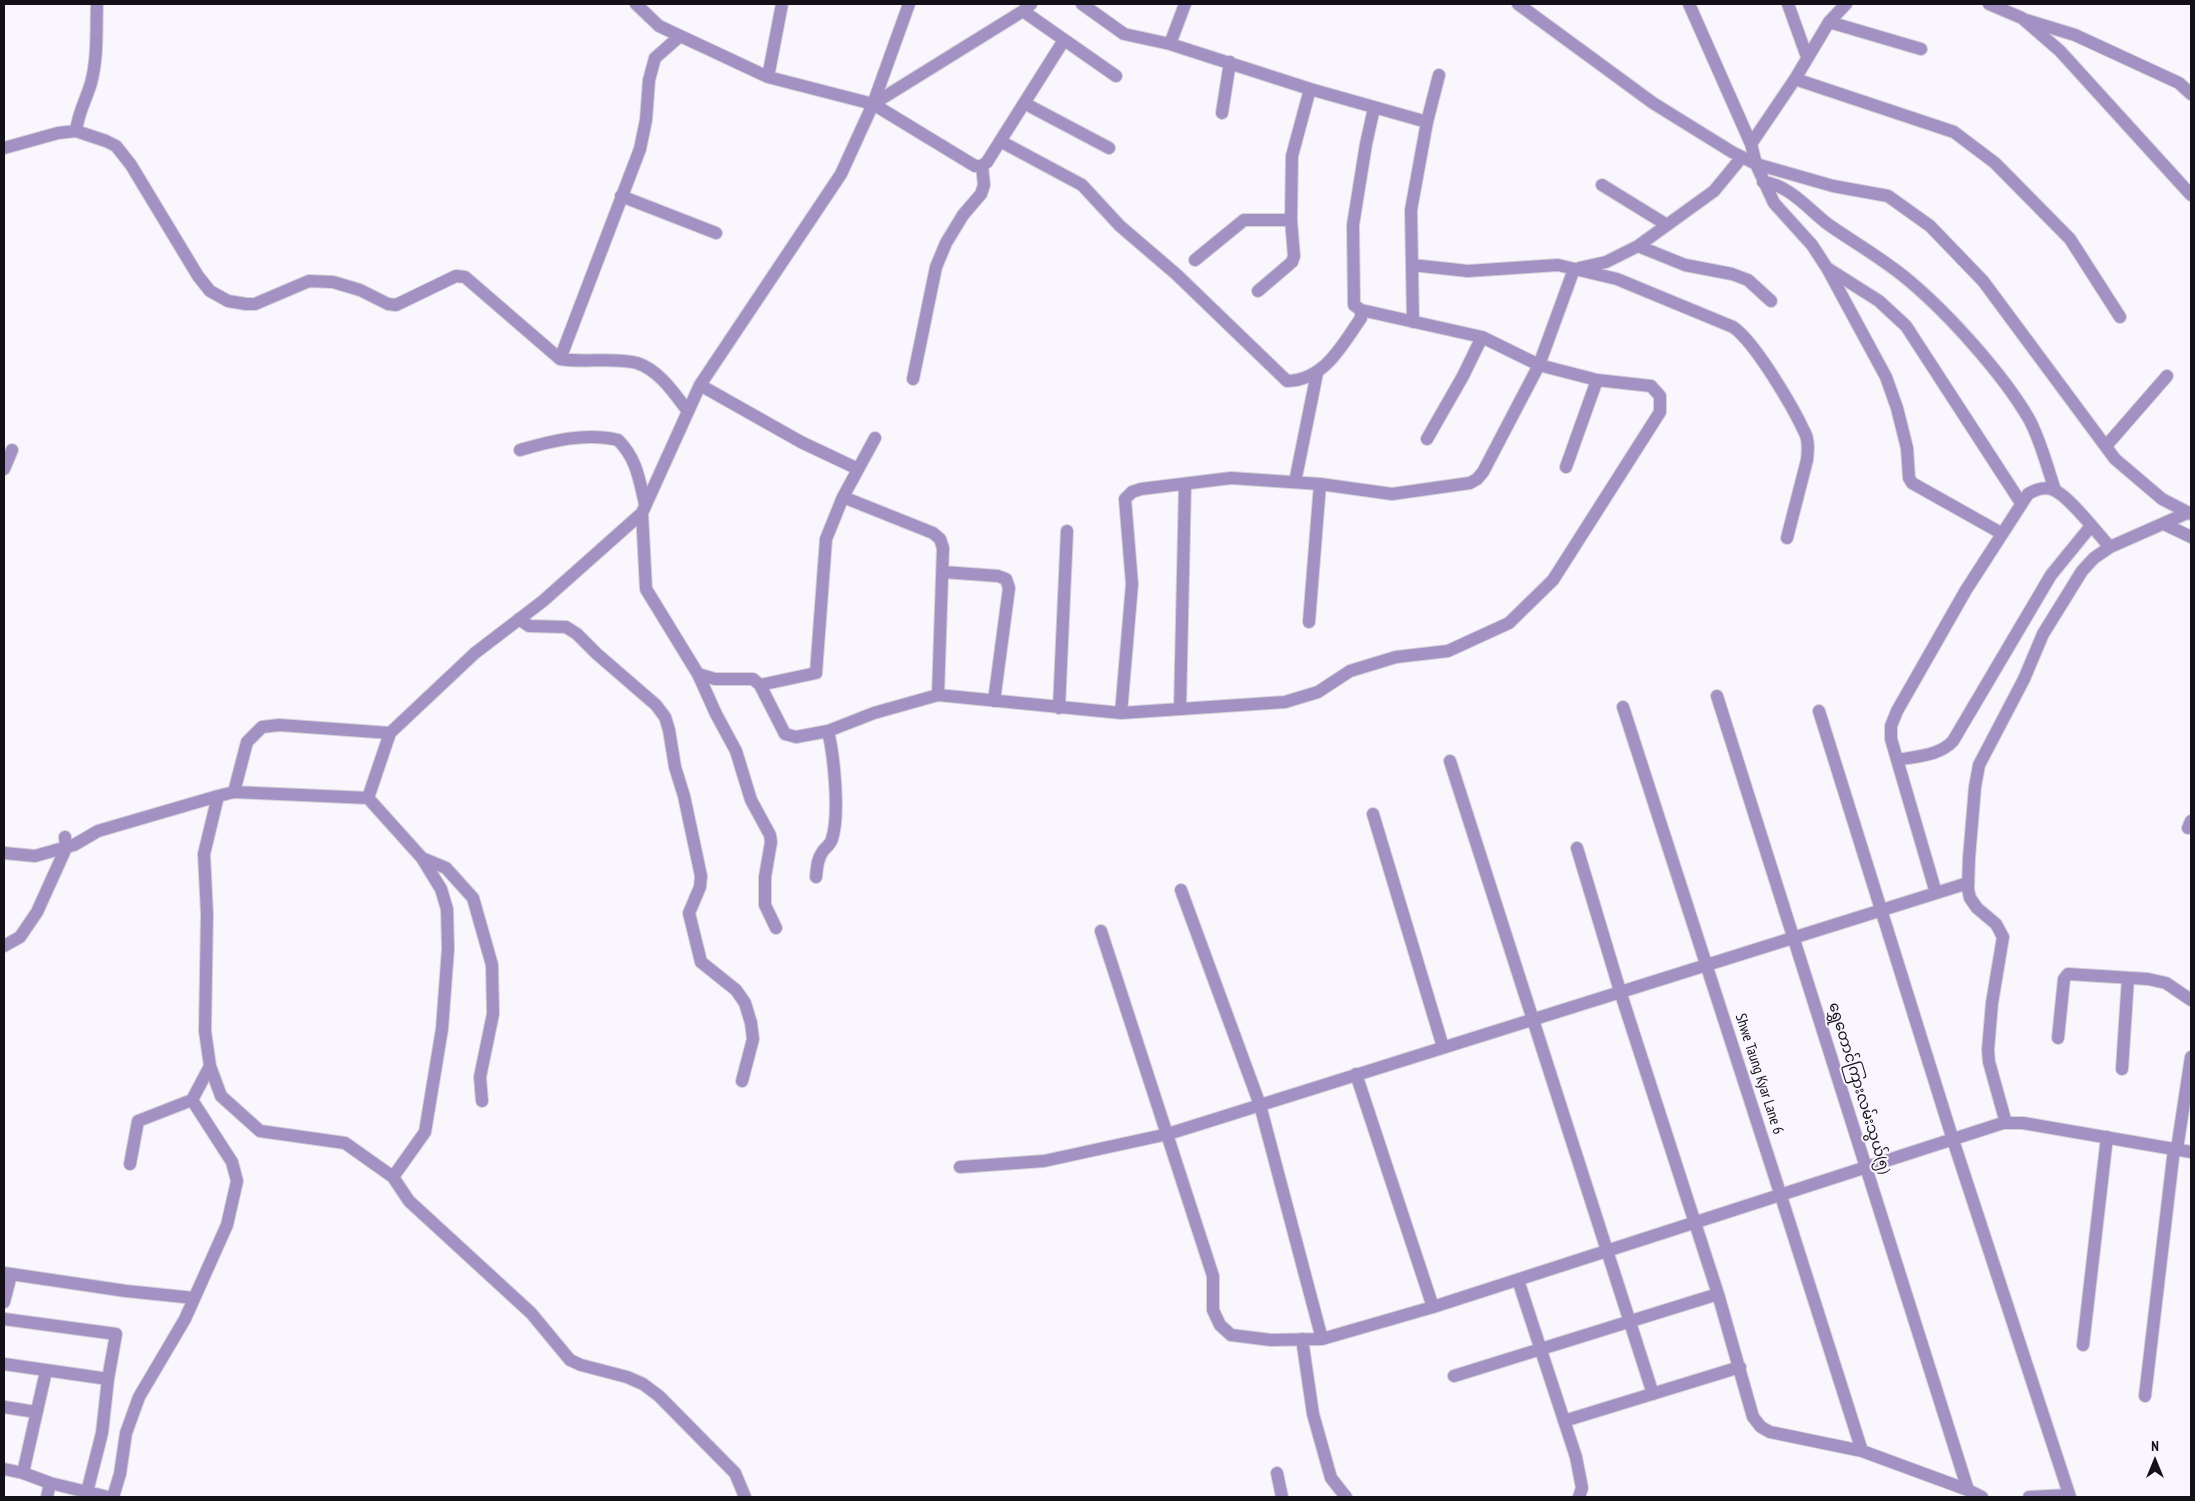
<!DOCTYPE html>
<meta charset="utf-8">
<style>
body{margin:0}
#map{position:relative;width:2195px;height:1501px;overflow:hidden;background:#f9f7fd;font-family:"PT Sans Narrow",sans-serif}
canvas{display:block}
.frame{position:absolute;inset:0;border:5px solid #141019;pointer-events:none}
.north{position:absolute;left:2130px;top:1436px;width:50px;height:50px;-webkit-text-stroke:4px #f9f7fd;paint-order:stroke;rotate:0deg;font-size:14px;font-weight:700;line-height:20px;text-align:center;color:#141019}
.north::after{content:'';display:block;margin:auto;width:18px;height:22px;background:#141019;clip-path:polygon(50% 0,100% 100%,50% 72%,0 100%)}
</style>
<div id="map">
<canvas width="2195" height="1501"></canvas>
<div class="frame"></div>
<div class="north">N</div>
</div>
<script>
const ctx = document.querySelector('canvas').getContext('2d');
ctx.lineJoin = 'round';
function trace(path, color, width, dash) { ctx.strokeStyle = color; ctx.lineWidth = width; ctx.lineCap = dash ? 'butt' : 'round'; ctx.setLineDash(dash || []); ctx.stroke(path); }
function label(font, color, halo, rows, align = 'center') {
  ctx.font = font + ' "PT Sans Narrow","Noto Sans Myanmar",sans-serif'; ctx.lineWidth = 4; ctx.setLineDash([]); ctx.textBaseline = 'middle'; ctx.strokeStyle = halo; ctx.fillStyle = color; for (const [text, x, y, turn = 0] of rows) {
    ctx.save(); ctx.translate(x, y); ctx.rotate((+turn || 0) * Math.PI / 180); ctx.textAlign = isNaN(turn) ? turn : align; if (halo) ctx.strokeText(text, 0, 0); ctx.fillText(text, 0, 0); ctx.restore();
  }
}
const minor = new Path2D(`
 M 636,4 L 659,26 L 768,77 L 873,104 L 975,166 L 982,166 L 987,162 L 1064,40
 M 1082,4 L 1124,34 L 1170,44 L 1310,89 L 1427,122
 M 1518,4 L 1653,103 L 1732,152 L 1756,164 L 1833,186 L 1888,196 L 1930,226 L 1983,281 L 2115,459 L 2162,499 L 2191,514
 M 1689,4 L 1751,144 L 1756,164 L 1774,203 L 1812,245 L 1827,268 L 1886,377 L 1897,408 L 1907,448 L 1909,478 L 1912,483 L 2001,533
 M 1788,4 L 1807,57
 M 1989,4 L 2022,18 L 2060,51 L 2191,195
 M 1023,11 L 1116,76
 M 2026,20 L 2075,35 L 2179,83 L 2191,94
 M 1829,22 L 1921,49
 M 1170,44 L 1185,4
 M 768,77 L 782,4
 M 1795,79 L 1954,132 L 1995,163 L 2070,239 L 2120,317
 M 1024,103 L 1109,148
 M 873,104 L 1023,11 L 1031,4
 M 1222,113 L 1230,62
 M 76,131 C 78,113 86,100 91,83 C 98,57 96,30 97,4
 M 1000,141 L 1082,185 L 1120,226 L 1176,274 L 1287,381 C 1325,380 1342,345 1361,318 L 1361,310
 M 1751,144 L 1795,79 L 1829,22 L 1846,4
 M 4,148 L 58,133 L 76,131 L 106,141 L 116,146 L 131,165 L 198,276 L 210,291 L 228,301 L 246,304 L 255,304 L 309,281 L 333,282 L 360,290 L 388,304 L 396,305 L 456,276 L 465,277 L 560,359 C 584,363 616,357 637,363 C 659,370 674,393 687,410
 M 1763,182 C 1790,185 1809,210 1829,225 C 1855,243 1883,259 1907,279 C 1947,312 2003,374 2029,419 C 2041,441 2047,467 2055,490
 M 1602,185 L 1667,225
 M 621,196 L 716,233
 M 1638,246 L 1685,265 L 1732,274 L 1748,280 L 1771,301
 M 1195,260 L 1244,220 L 1291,220
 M 1412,265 L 1468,271 L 1558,265 L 1617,279 L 1733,327 C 1755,342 1793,407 1805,433 C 1809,441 1808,451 1807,460 L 1787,538
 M 1579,268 L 1606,262 L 1638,246 L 1714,191 L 1742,157
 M 1827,268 L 1879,301 L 1906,326 L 2021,503
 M 1258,291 L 1292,262 L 1294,256 L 1291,220 L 1292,156 L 1310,89
 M 1413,322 L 1411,210 L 1427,122 L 1439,75
 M 560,359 L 640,149 L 646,120 L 649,80 L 655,58 L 680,36
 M 913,379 L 936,267 L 946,243 L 963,215 L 981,194 L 984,185 L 982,166
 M 700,385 L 801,442 L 858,469
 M 1427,439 L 1463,376 L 1482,337
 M 2106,446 L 2167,376
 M 520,450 C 551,441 586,432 618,440 C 637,459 639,479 645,504
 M 1566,467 L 1597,380
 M 4,469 L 12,450
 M 1295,482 L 1317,373
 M 843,497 L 933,533 L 940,539 L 943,548 L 938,695
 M 2164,524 L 2191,537
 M 943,572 L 998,576 L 1006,579 L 1009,588 L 994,701
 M 519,619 L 529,626 L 566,627 L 577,634 L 597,654 L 656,705 L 665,717 L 669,730 L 675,767 L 684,796 L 701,876 L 700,887 L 689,913 L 701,962 L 736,990 L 745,1003 L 751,1023 L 753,1039 L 742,1081
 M 1309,622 L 1320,484
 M 698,674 L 715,679 L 753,679 L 760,685 L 785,734 L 796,737 L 828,731 L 874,713 L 938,695 L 1121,713 L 1285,702 L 1318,692 L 1350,671 L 1396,657 L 1448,651 L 1509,623 L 1553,580 L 1660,412 L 1660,396 L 1651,386 L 1597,380 L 1539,365 L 1482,337 L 1361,310 L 1354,305 L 1353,225 L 1366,144 L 1374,108
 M 760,685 L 816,673 L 826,539 L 843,497 L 875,438
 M 1717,696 L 1968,1490
 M 1623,707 L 1781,1196 L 1862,1451
 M 1059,708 L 1067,531
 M 1180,709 L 1185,485
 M 1819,711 L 1953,1140 L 2070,1497
 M 1121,713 L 1132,584 L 1125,499 L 1132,492 L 1141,489 L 1231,478 L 1320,484 L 1392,494 L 1470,483 L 1477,479 L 1483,472 L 1539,365 L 1574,269
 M 1897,760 C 1917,756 1939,756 1953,741 L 2051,575 L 2091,526
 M 1450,761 L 1653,1394
 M 234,792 L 247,742 L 262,727 L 279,725 L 390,733
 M 368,798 L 390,733 L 475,653 L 543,601 L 642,513
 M 1373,814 L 1443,1047
 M 2188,828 L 2191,821
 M 1577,848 L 1620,991 L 1718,1294 L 1753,1417 L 1761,1427 L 1770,1432 L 1862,1451 L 1968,1490 L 1982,1497
 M 4,853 L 35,856 L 74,845 L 98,831 L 218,796
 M 422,858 L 446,868 L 473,898 L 492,965 L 493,1014 L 480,1077 L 482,1101
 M 816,877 C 817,868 817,859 823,851 C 826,847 831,844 832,839 C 840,814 834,756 828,731
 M 1181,890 L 1260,1105 L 1322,1339
 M 1936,893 L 1891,739 L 1891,726 L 1897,711 L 1966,590 L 2028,494 C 2036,489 2045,486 2054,490 C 2070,497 2097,533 2110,547
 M 776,928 L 765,905 L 765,877 L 771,842 L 770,835 L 751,800 L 736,751 L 716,714 L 698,674 L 646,589 L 642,513 L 700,385 L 841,174 L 873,104 L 909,4
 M 1101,931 L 1213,1276 L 1213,1310 L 1220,1325 L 1231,1335 L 1271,1340 L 1322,1339 L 1433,1307 L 2003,1123 L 2023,1123 L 2191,1152
 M 4,946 L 20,937 L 37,912 L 66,848 L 65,837
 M 2058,1038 L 2064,979 L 2068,974 L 2148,979 L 2166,983 L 2191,1000
 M 2122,1069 L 2128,978
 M 1356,1074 L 1433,1307
 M 2006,1123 L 1989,1062 L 1988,1050 L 1992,1003 L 2003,937 L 1996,924 L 1977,908 L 1970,898 L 1968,889 L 1969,858 L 1975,787 L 1979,765 L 2024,679 L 2043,634 L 2082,571 L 2094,558 L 2110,547 L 2187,513
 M 2177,1149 L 2191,1057
 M 130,1164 L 138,1121 L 192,1100 L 210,1066
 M 960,1167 L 1044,1161 L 1168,1134 L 1968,883
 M 393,1177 L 425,1132 L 442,1029 L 448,949 L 447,909 L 441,889 L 422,858 L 368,798 L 234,792 L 218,796 L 204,854 L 207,914 L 205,1031 L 210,1066 L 221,1096 L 260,1131 L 345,1143 L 393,1177 L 409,1201 L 531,1313 L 570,1360 L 581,1365 L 627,1377 L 643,1384 L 659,1396 L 735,1473 L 745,1497
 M 4,1273 L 126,1291 L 194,1298
 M 1518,1280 L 1576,1457 L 1582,1488 L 1579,1497
 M 4,1302 L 11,1275
 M 4,1319 L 116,1334 L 108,1379 L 102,1433 L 87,1492
 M 1302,1339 L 1313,1414 L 1331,1478 L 1346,1497
 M 2083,1345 L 2107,1137
 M 4,1364 L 108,1379
 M 1454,1376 L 1718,1294
 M 2145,1396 L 2174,1149
 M 4,1407 L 36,1412
 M 1564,1421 L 1740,1367
 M 4,1469 L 23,1473 L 50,1483 L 108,1497
 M 23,1473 L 46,1371
 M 1277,1473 L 1282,1497
 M 47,1497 L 50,1483
 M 113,1497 L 120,1474 L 126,1433 L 139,1397 L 185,1319 L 227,1225 L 237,1181 L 232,1162 L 192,1100
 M 2029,1497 L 2069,1495`);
trace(minor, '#d4d2d9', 14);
trace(minor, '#a491c4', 12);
label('15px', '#141019', '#f9f7fd', [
 ["Shwe Taung Kyar Lane 6",1759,1074,72],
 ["ရွှေတောင်ကြားလမ်းသွယ်(၅)",1859,1088,73]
]);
</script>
